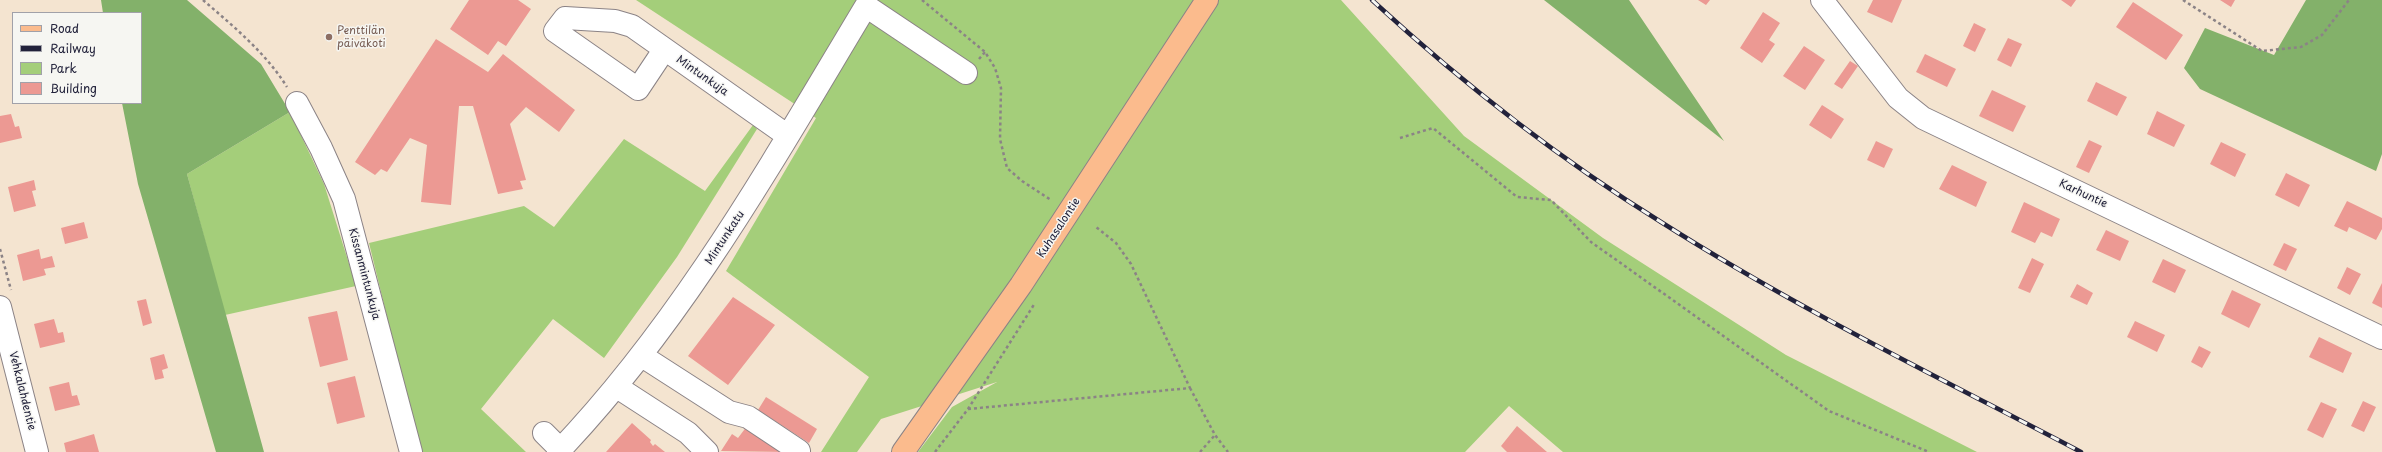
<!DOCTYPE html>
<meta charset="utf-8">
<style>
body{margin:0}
#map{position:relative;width:2382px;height:452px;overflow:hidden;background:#f4e4d0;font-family:"Playpen Sans",sans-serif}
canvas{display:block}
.legend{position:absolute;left:12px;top:12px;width:130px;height:92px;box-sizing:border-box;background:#f6f6f2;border:1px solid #a1a1a9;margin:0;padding:5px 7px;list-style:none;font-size:12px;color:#22223b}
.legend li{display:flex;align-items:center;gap:8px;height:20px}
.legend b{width:20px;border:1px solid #a1a1a9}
</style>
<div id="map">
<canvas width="2382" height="452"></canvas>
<ul class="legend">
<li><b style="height:5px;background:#fbbb8d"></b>Road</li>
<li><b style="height:5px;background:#22223b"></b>Railway</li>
<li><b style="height:11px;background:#a4ce7a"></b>Park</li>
<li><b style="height:11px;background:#ec9993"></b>Building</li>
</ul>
</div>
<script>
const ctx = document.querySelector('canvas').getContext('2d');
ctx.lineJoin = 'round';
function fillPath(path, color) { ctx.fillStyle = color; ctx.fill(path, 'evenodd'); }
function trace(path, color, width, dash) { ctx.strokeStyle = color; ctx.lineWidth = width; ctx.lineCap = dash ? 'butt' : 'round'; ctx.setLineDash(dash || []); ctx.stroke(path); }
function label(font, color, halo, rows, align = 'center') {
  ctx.font = font + ' "Playpen Sans",sans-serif'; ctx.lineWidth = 3; ctx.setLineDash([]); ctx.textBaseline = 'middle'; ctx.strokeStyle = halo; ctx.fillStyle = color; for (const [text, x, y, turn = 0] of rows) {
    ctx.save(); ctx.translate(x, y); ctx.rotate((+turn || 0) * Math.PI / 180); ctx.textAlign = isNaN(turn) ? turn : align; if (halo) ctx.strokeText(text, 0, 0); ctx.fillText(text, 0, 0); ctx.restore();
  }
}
fillPath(new Path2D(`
 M 636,0 L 1341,0 L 1464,136 L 1603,238 L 1786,355 L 1977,452 L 1563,452 L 1509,406 L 1465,452 L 918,452 L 952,407 L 997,382 L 881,419 L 857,452 L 821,452 L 869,377 L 726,271 L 816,118 Z
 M 290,112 L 324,184 L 356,286 L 225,315 L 187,174 Z
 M 753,125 L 757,129 L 677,257 L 604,358 L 553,319 L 481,409 L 526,452 L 420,452 L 369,243 L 524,206 L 554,227 L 624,139 L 705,191 Z`), '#a4ce7a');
fillPath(new Path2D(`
 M 101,0 L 187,0 L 261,64 L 290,112 L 187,174 L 264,452 L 216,452 L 138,184 L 122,103 L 141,103 L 141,13 L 103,13 Z
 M 1544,0 L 1629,0 L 1724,141 Z
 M 2306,0 L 2382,0 L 2382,154 L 2376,171 L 2200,89 L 2184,68 L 2205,28 L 2274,55 Z`), '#83b16a');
fillPath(new Path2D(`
 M 469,0 L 518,0 L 531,9 L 506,46 L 498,41 L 488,55 L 450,29 Z
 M 1698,0 L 1710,0 L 1706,5 Z
 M 1873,0 L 1902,0 L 1892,23 L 1867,12 Z
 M 2061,0 L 2076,0 L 2071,7 Z
 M 2220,0 L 2235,0 L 2231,7 Z
 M 2133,2 L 2183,35 L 2166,60 L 2116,27 Z
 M 1763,12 L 1780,23 L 1769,40 L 1775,44 L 1762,63 L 1740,48 Z
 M 1974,23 L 1986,29 L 1975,52 L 1963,46 Z
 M 2008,38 L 2022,44 L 2011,67 L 1997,60 Z
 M 436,39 L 488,72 L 503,54 L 575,110 L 559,132 L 526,107 L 510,124 L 526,180 L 520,181 L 523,189 L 498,194 L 473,106 L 459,106 L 451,205 L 421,202 L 427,145 L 410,138 L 387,172 L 381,169 L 375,175 L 355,162 Z
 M 1804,46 L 1825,60 L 1805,90 L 1783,76 Z
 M 1925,54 L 1956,69 L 1947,87 L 1916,72 Z
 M 1850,61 L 1858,66 L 1842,89 L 1834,84 Z
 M 2096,82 L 2127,97 L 2117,116 L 2087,101 Z
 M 1992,90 L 2026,106 L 2013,132 L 1979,116 Z
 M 1822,105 L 1844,119 L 1831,139 L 1809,125 Z
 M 2157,111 L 2185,125 L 2174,147 L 2147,134 Z
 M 11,114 L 15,127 L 19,126 L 22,138 L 0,143 L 0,116 Z
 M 2089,140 L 2102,146 L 2089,173 L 2076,167 Z
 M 1876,141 L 1893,149 L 1884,168 L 1867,160 Z
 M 2221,142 L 2246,154 L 2235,177 L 2210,164 Z
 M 1952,165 L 1987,182 L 1976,207 L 1939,189 Z
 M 2286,173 L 2310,185 L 2299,207 L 2275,195 Z
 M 34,180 L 36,190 L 32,191 L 36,206 L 14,212 L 8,187 Z
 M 2347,201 L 2382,218 L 2382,229 L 2376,240 L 2349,227 L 2347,232 L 2334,226 Z
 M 2024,202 L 2060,219 L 2052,237 L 2041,232 L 2035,243 L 2011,232 Z
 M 84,222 L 88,238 L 65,244 L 61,228 Z
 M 2106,230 L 2129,241 L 2120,261 L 2096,250 Z
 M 2284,243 L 2297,249 L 2286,271 L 2273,265 Z
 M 39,249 L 41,259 L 52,256 L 55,267 L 44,269 L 46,275 L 23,281 L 17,255 Z
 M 2032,258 L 2044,264 L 2030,293 L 2018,288 Z
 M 2163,259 L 2186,270 L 2175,293 L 2152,282 Z
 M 2347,267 L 2361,274 L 2350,295 L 2337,288 Z
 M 2382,283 L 2382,308 L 2372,303 Z
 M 2077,284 L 2093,293 L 2087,305 L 2070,297 Z
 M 2232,290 L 2261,304 L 2249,328 L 2221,314 Z
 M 733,297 L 775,325 L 728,385 L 688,356 Z
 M 146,299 L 152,323 L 143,326 L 137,301 Z
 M 337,311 L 348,360 L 320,367 L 308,317 Z
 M 54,319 L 58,333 L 63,332 L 65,342 L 40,348 L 34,324 Z
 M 2135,321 L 2165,335 L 2157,352 L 2127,337 Z
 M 2319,337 L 2352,353 L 2343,373 L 2309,357 Z
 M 2199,346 L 2211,352 L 2202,368 L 2191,362 Z
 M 164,354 L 168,368 L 162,370 L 164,378 L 155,380 L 150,358 Z
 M 355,376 L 365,417 L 337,424 L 327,383 Z
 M 69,382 L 72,396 L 77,395 L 80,405 L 55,411 L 49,387 Z
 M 766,397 L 817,429 L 809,443 L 758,410 Z
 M 2363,401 L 2376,407 L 2364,432 L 2351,426 Z
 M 2321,402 L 2337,409 L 2323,438 L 2307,430 Z
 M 632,423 L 651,440 L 650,442 L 653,446 L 655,444 L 665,452 L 606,452 Z
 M 747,426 L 787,452 L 721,451 L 732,434 L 738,438 Z
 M 1517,426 L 1547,452 L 1507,452 L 1501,446 Z
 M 94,434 L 99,452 L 66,452 L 64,443 Z`), '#ec9993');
const minor = new Path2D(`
 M 1822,0 L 1898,98 L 1923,118 L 2382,338
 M 664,50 L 638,89 L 555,31 L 565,18 L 615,21 L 632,26 L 788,136
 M 297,103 L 321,148 L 344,199 L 411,452
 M 0,307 L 37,452
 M 642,356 L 729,412 L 748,417 L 799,451
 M 617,387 L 688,433 L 707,452
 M 544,433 L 560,449
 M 558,452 C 684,320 772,162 866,6 L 966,73`);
const major = new Path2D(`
 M 903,452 L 1021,285 L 1207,0`);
trace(minor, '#8b8386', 24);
trace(major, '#8b8386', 24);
trace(new Path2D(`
 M 203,0 C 234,27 265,52 287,87
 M 922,0 L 985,52 L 995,68 L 1001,88 L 1000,139 L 1007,168 L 1022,181 L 1051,200
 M 2183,0 L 2262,51 L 2301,47 L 2322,35 L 2349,0
 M 979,59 L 985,52
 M 1400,138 L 1433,128 L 1517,197 L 1551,200 L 1591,242 L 1829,411 L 1929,452
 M 0,249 L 11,290
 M 1190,388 L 1215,435 L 1228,452
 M 968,409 L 1190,388 L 1131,264 L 1116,243 L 1096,227
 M 935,452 L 968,409 L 1035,303
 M 1200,452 L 1215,435`), '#8b8386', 2.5, [3, 3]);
trace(minor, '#fff', 22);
trace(major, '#fbbb8d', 22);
const rail = new Path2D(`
 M 1372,0 C 1461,82 1558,158 1661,222 C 1796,308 1940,378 2081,452`);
trace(rail, '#22223b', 4.5);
trace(rail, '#f6f6f2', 3, [9]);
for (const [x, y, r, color] of [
 [329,37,4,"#8d6e63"]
]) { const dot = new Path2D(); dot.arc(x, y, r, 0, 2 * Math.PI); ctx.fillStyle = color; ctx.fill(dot); trace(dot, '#f6f6f2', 1.5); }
label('11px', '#785e54', '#f6f6f2', [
 ["Penttilän",337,31],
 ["päiväkoti",337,44]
], 'left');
label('11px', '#22223b', '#f6f6f2', [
 ["Mintunkuja",702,76,35],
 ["Karhuntie",2083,194,25],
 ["Kuhasalontie",1059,228,-57],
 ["Mintunkatu",725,238,-57],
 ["Kissanmintunkuja",364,274,75],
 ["Vehkalahdentie",22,391,76]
]);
</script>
